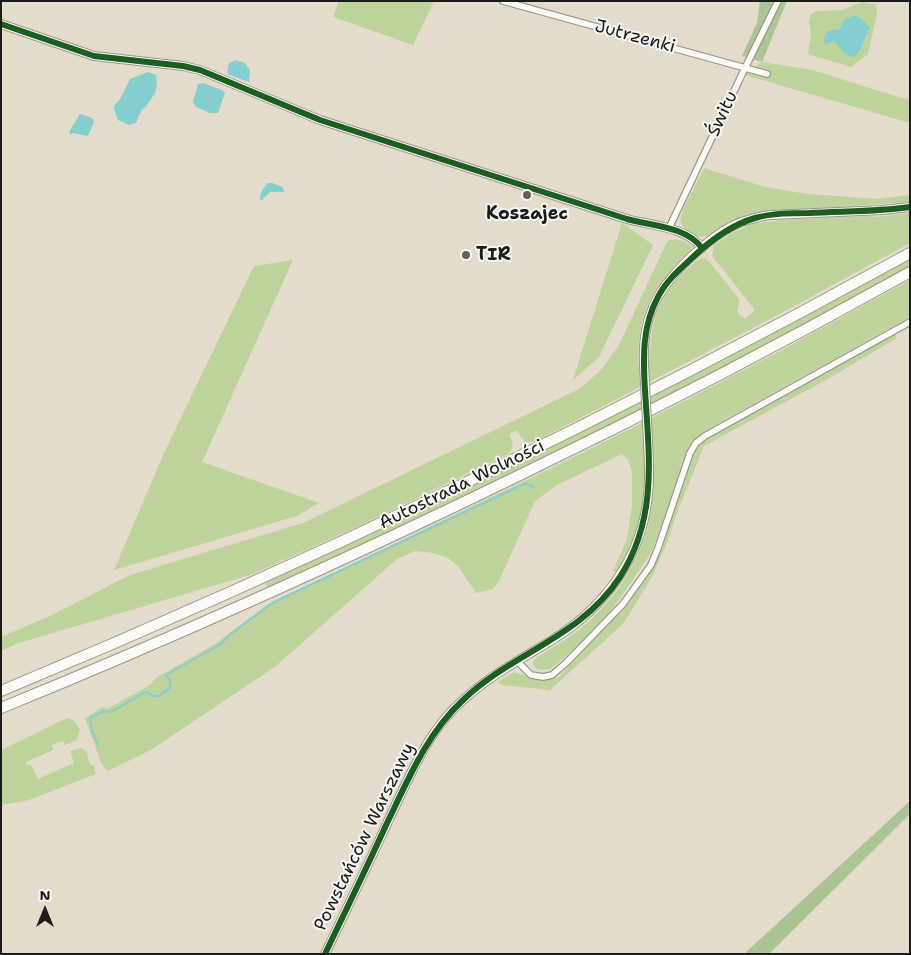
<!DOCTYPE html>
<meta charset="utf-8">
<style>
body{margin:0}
#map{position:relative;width:911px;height:955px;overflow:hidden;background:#e4dcca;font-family:"Shantell Sans",sans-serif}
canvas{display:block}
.frame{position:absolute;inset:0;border:2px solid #1c1c1c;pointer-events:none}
.north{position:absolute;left:20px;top:885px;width:50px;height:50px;-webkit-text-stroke:4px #f6f6f2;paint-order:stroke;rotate:0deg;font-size:14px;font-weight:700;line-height:20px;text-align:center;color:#1c1c1c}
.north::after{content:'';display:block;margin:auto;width:18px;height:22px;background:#1c1c1c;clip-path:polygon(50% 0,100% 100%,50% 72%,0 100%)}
</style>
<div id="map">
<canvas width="911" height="955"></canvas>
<div class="frame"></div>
<div class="north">N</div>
</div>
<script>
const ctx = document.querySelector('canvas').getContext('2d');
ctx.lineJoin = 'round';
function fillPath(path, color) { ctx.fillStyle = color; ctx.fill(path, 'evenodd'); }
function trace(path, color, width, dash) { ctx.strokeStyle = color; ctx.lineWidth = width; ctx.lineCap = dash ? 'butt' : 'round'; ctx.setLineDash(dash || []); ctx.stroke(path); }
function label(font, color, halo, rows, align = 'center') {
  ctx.font = font + ' "Shantell Sans",sans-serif'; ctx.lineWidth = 4; ctx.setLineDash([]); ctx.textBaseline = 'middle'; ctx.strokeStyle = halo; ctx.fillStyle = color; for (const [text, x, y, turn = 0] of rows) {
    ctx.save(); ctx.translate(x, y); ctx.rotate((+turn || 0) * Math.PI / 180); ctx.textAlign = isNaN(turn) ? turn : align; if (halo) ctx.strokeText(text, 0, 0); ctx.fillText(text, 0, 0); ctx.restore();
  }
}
fillPath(new Path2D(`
 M 339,1 L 434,1 L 413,45 L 333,17 Z
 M 863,2 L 876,5 L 877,14 L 868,54 L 851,67 L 808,54 L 811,35 L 809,22 L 811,14 L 818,11 L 842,10 Z
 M 762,62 L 812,70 L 905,99 L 910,98 L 910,123 L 745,75 Z
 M 704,168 L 765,187 L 807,194 L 876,199 L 910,195 L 910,202 L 765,212 C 758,213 749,214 742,217 C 720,227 699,253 680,222 L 682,212 Z
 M 910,213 L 910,243 L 774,317 L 534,442 L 525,442 L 516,430 L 509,434 C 512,441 516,447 508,454 L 363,524 L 253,574 L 19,643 L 1,651 L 1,637 L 52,615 L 130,575 L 303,523 L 579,389 L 601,370 L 619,345 L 667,242 C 674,236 686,241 692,247 C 688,262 671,271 662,283 C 641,306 638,337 638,367 L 649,361 C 651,337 653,312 667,292 C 675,280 687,270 697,260 L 704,258 L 708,260 L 739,299 L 739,305 L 737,310 L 739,315 L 745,319 L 755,310 L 712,256 L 714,245 L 732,233 L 753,224 L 781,220 L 870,216 L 875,217 Z
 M 622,223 L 653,245 L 599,357 L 573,380 Z
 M 910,256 L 910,267 L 727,366 L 462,500 L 271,587 L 267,586 L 264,582 Z
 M 293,260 L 202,462 L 319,503 L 297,516 L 114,570 L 164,453 L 254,266 Z
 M 910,280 L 910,317 L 712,427 L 696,438 L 687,452 L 664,522 L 649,556 L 614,607 L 575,649 L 550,669 L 540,670 L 535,668 L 532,663 L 536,658 C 553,647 572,637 587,623 C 619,595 644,555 651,512 C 654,488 653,463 653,439 L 644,444 C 645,466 645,489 641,511 C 637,533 627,553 617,573 L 613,571 L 627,540 L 632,505 L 632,472 L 628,460 L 622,454 L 557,485 L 535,501 L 499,581 L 493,589 L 476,593 L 457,565 L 448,558 L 434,553 L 415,551 L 397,559 L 276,666 L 151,750 L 108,771 L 101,763 L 85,718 L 103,707 L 107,709 L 150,685 L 156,678 L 215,644 L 267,605 L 566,461 L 642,423 L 780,351 Z
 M 895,334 L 897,338 L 826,380 L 704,446 L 678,510 L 667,543 L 652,577 L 623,624 L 550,690 L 502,685 L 498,682 L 514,672 C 531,678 540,682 559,677 C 594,638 636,601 659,554 L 695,450 L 706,439 Z
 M 69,718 L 75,722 L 80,730 L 77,740 L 65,745 L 63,741 L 52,745 L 53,750 L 26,762 L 26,765 L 31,765 L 38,779 L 74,763 L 70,751 L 80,748 L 86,751 L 90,764 L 94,766 L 96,774 L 29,800 L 1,805 L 1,750 L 63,720 Z`), '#bfd39d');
fillPath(new Path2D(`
 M 760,1 L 787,1 L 762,62 L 742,56 L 757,23 Z
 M 910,801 L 910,814 L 769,954 L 744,954 Z`), '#adc495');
fillPath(new Path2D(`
 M 854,15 L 862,19 L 870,28 C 863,39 863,49 854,58 L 844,53 L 834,41 L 825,45 L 824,37 L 828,31 L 840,29 L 844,20 Z
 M 235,60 L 245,63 L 250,70 L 249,82 L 227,74 L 229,63 Z
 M 148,72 L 156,75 L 157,85 L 155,93 L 147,105 L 141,111 L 136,123 L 129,125 L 118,120 L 114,109 L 115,104 L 119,101 L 130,79 Z
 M 203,83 L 222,90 L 225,93 L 218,113 L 210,113 L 196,107 L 193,102 L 198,84 Z
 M 80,114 L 92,118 L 94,122 L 88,136 L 73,133 L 70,135 L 69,132 Z
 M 268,183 L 272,183 L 283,187 L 284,192 L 270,192 L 261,201 C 258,195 263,188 268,183 Z`), '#85cfd1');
trace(new Path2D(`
 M 98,745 L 92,731 L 90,718 L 102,712 L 113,711 L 145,692 L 149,693 L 152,696 L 159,696 L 170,688 L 170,681 L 166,675 L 221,644 L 228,636 L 272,603 L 522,485 L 526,483 L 534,487`), '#85cfd1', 2);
const street = new Path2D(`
 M 503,1 L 767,74
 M 669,228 L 745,68 L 778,1
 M 517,661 L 531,675 L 543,677 L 552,675 L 566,663 L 623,604 L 651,565 L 658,548 L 690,453 L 696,443 L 705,436 L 910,322`);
const secondary = new Path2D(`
 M 1,24 L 94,56 L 183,66 L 200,70 L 320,120 L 627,219 C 652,226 685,226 702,248
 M 644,364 C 643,344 645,325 653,307 C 665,277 711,234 741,222 C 751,219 761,216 771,215 L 883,210 L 910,207
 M 325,954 C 347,908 369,863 390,817 C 406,784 420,750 443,721 C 472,685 513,664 552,640 C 604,608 642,558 648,495 C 650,477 649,459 648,442`);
const highway = new Path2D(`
 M 1,691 C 312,562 615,416 910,253
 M 1,708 C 178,636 352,557 524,473 C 654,410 783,343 910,272`);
trace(street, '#9b978d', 8);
trace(secondary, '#9b978d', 10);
trace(highway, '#9b978d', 12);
trace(street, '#fbfaf7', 5.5);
trace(secondary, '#fbfaf7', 8);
trace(highway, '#fbfaf7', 10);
const secondaryBridge = new Path2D(`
 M 644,364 L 648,442`);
trace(secondaryBridge, '#9b978d', 10, []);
trace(secondaryBridge, '#fbfaf7', 8);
trace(new Path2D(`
 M 1,24 L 94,56 L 183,66 L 200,70 L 320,120 L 627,219 C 652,226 685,226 702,248
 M 325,954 C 346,910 367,867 387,823 C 408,780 426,735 462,701 C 512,652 579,639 620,577 C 658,518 649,456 645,390 C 643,358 642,326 658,297 C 666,281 680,269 693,257 C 711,240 731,225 755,218 C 773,213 791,213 809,213 C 842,211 876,212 910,207`), '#1b5e20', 6);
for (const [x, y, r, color] of [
 [527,195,5,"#625f59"],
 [466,255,5,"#625f59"]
]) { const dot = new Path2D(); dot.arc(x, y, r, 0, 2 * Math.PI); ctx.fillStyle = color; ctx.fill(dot); trace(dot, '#f6f6f2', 2); }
label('18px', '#1c1c1c', '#f6f6f2', [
 ["Jutrzenki",635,37,15],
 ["Świtu",723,114,-65],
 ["Autostrada Wolności",462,485,-26],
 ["Powstańców Warszawy",365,837,-64]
]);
label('bold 18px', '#1c1c1c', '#f6f6f2', [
 ["Koszajec",527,214],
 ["TIR",476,255,"left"]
]);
</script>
